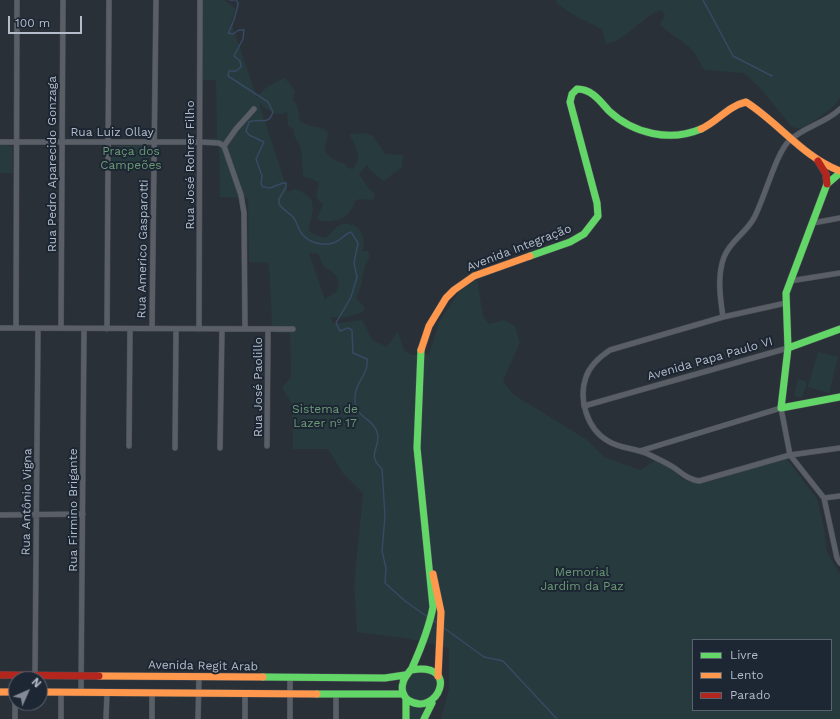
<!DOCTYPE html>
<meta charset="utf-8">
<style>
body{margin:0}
#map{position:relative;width:840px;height:719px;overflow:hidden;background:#2a3038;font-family:"Work Sans",sans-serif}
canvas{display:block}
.legend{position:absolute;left:692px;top:639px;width:140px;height:72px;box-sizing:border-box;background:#1d2633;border:1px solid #59626f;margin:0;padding:5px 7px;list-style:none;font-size:12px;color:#b4bcc9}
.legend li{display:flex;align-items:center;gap:8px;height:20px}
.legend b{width:20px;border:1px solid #59626f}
.north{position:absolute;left:8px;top:671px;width:40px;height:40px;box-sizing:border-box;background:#1d2633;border:1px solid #59626f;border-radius:50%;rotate:45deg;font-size:11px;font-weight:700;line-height:16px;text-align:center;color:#b4bcc9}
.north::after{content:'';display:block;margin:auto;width:14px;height:18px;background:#848b96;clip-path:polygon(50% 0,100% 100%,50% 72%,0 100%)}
.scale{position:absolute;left:8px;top:16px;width:74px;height:18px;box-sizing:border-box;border:2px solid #b4bcc9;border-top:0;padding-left:5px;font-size:12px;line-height:14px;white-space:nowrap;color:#b4bcc9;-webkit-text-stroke:3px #1d2633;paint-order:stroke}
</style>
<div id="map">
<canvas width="840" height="719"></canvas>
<ul class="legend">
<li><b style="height:5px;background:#63d668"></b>Livre</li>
<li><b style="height:5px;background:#ff974d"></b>Lento</li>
<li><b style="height:5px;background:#b3261e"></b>Parado</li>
</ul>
<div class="north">N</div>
<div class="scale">100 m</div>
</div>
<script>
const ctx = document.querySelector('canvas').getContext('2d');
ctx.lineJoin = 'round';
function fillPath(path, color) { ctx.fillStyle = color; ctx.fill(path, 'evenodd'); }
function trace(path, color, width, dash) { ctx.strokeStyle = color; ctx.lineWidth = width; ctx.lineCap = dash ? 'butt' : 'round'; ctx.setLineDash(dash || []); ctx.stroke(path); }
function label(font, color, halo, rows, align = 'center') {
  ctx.font = font + ' "Work Sans",sans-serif'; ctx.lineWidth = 4; ctx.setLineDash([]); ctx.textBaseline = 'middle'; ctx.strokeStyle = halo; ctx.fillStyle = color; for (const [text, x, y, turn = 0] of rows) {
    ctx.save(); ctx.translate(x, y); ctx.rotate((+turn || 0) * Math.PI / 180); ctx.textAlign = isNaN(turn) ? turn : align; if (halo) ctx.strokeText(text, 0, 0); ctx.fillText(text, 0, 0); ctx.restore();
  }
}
fillPath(new Path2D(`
 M 201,0 L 224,0 L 236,9 L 231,22 L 257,98 C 263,88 274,82 285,78 L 295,91 L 293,99 L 298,108 L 299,120 C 308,129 319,124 328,132 L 325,151 C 330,158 336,163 345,163 L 347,167 L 352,169 C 364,159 355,145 349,134 L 365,133 L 373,136 L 385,154 L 403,155 L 402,168 C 394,171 390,178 383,181 L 368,168 L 368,164 L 359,174 L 369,189 L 375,193 L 373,200 L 360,199 L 355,201 C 350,219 337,222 320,221 L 317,218 L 323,205 L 316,197 L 319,182 L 303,176 L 301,148 L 294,135 L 294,130 L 288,126 L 287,112 C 276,118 267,109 259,103 L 288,192 L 294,189 C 320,197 313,209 309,229 L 311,233 L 325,238 C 331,234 336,225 343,224 C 359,222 368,237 362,251 L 368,251 L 370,257 C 359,273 365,282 356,298 L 365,308 L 363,312 L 344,318 L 331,317 L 333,324 L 362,320 L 372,340 L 387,347 L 398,331 L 404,350 L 412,355 L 429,354 L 439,322 L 459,292 L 477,280 L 483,316 L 489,324 L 504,320 L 515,326 L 520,342 L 503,381 L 514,395 L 586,439 L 604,457 L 640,470 L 655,461 L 672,469 L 682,479 L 695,483 L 712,481 L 786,458 L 817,499 L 824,528 L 827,553 L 840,574 L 840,719 L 441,719 L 449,688 L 449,648 L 405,638 L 357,632 L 354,584 L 363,493 L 342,472 L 328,449 L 293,449 L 292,404 L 282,387 L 291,378 L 290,333 L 276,333 L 272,326 L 269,263 L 249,262 L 248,198 L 220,197 L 219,146 L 203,145 L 203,139 L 217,138 L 216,80 L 203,80 ZM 309,253 L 318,254 L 324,267 C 332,270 343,280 337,290 C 335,294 328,296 325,300 ZM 693,640 L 831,640 L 831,710 L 693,710 Z
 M 557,0 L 840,0 L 840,98 C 836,107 809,126 800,128 C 796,129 794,127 791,126 L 762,90 L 744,73 L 705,70 C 699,64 697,55 691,49 C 683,40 669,34 660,25 L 665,14 L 661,10 C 639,18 628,40 606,44 L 602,29 L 577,17 L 556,3 Z
 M 0,144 L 5,144 L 12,147 L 13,173 L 0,173 Z
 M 143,145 C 153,149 150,162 151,171 L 112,171 L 112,149 L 117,146 Z
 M 818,352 L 838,357 L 829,393 L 808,387 Z
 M 798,379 L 807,382 L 802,398 L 794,396 Z
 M405 687a16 16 0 1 1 32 0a16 16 0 1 1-32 0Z
 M 408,705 L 426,708 L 419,719 L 411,719 Z`), '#273a3e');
trace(new Path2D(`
 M 230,0 L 234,0
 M 236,0 L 238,3 C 238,9 231,29 228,33 L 233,34 L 239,30 L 244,30 L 243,39 L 234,56 L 240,61 L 241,67 L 236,71 L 229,71 L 228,76 L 268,102 L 273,112 C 268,127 260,117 249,122 L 246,131 L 249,135 L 264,142 L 256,159 L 262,176 L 261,184 L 263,187 L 270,188 L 283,183 L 286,183 L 286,187 L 279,199 L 279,204 C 283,210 288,212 293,217 C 297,222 298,229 302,234 C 309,243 323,246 333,243 C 341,241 344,234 351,232 L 358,243 L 354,263 L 357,277 L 351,297 L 336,323 L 340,331 L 348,328 L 352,330 L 353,353 L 367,359 C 369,375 355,382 355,397 C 354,419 373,417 377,432 C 382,449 365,453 382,469 L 385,516 L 382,551 L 386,568 L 385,583 L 405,601 L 429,618
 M 703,0 L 733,56 L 772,76
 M 433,620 L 439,625
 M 444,628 L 484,657 L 503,661 L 557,719`), '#384963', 1.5);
const street = new Path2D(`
 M 0,142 L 200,142 L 219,143 L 224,146
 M 224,146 L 241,195 L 244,213 L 245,329
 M 224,146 L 236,129 L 254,109
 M 813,223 L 840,218
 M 790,281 L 840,273
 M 786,303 L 723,317 L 610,350 C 601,356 590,365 586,377 C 578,399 587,429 608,441 C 621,449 635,448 648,454 C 656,458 665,462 673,467 C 682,473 687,479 699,481 L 790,455 L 840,448
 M 723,317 C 720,297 717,276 724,257 C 730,241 746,233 754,218 C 764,200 776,153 789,141 C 803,127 826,123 840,109
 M 0,328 L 293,329
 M 16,328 L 17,0
 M 61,328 L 63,0
 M 107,329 L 109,0
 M 152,329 L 156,0
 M 199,329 L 200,0
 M 584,406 L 788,348
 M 129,446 L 130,329
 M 267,446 L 268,329
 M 175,448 L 176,330
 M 220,448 L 222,329
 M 640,451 L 781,408 L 790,455 L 824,498 L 837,558 L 840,563
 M 824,498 L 840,496
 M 0,515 L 83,514
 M 15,675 L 15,719
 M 35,675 L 38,329
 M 290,678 L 290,719
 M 81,692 L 84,329
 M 61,719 L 61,692
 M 106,719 L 107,693
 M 152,719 L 152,693
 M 198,719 L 199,676
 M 245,719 L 245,693
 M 336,719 L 336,693`);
const fast = new Path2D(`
 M 840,173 L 827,184 L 786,293 L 788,348 L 781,408 L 840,397
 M 530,256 L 570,242 L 584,234 L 598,216 L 597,203 L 570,102 L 572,94 L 577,89 C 592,89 600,101 609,111 C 634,134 670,142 701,129
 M 788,348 L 840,329
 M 411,670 C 462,661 437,719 408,700 C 403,696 401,689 403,683 C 404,677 409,673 412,668 C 421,648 429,628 433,607 L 417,448 L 421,350
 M 263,677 L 385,678 L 405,675
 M 317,694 L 403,694
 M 406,699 L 406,719
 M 424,719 L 432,703`);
const slow = new Path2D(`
 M 701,129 C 717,122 728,106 746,102 C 779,123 803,157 840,171
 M 421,350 L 429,326 L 446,298 L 454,290 L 474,276 L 530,256
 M 433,574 L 441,612 L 438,676
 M 99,676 L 263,677
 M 0,692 L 16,692
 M 40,692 L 317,694`);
const jam = new Path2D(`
 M 818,161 L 826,174 L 827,184
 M 0,675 L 99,676`);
trace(street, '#484c53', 6);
trace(fast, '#484c53', 8);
trace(slow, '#484c53', 8);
trace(jam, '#484c53', 8);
trace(street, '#5a5e66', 5);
trace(fast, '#63d668', 7);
trace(slow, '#ff974d', 7);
trace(jam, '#b3261e', 7);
label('12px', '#b4bcc9', '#1d2633', [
 ["Rua Luiz Ollay",112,132],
 ["Rua Pedro Aparecido Gonzaga",52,164,-90],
 ["Rua José Rohrer Filho",190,165,-90],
 ["Avenida Integração",519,248,-21],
 ["Rua Americo Gasparotti",143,249,-89],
 ["Avenida Papa Paulo VI",710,359,-16],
 ["Rua José Paolillo",258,387,-90],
 ["Rua Antônio Vigna",27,502,-89],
 ["Rua Firmino Brigante",73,510,-90],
 ["Avenida Regit Arab",203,666,1]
]);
label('12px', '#6b9a76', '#1d2633', [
 ["Praça dos",131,151],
 ["Campeões",131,165],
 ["Sistema de",325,409],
 ["Lazer nº 17",325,423],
 ["Memorial",582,572],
 ["Jardim da Paz",582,586]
]);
</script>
